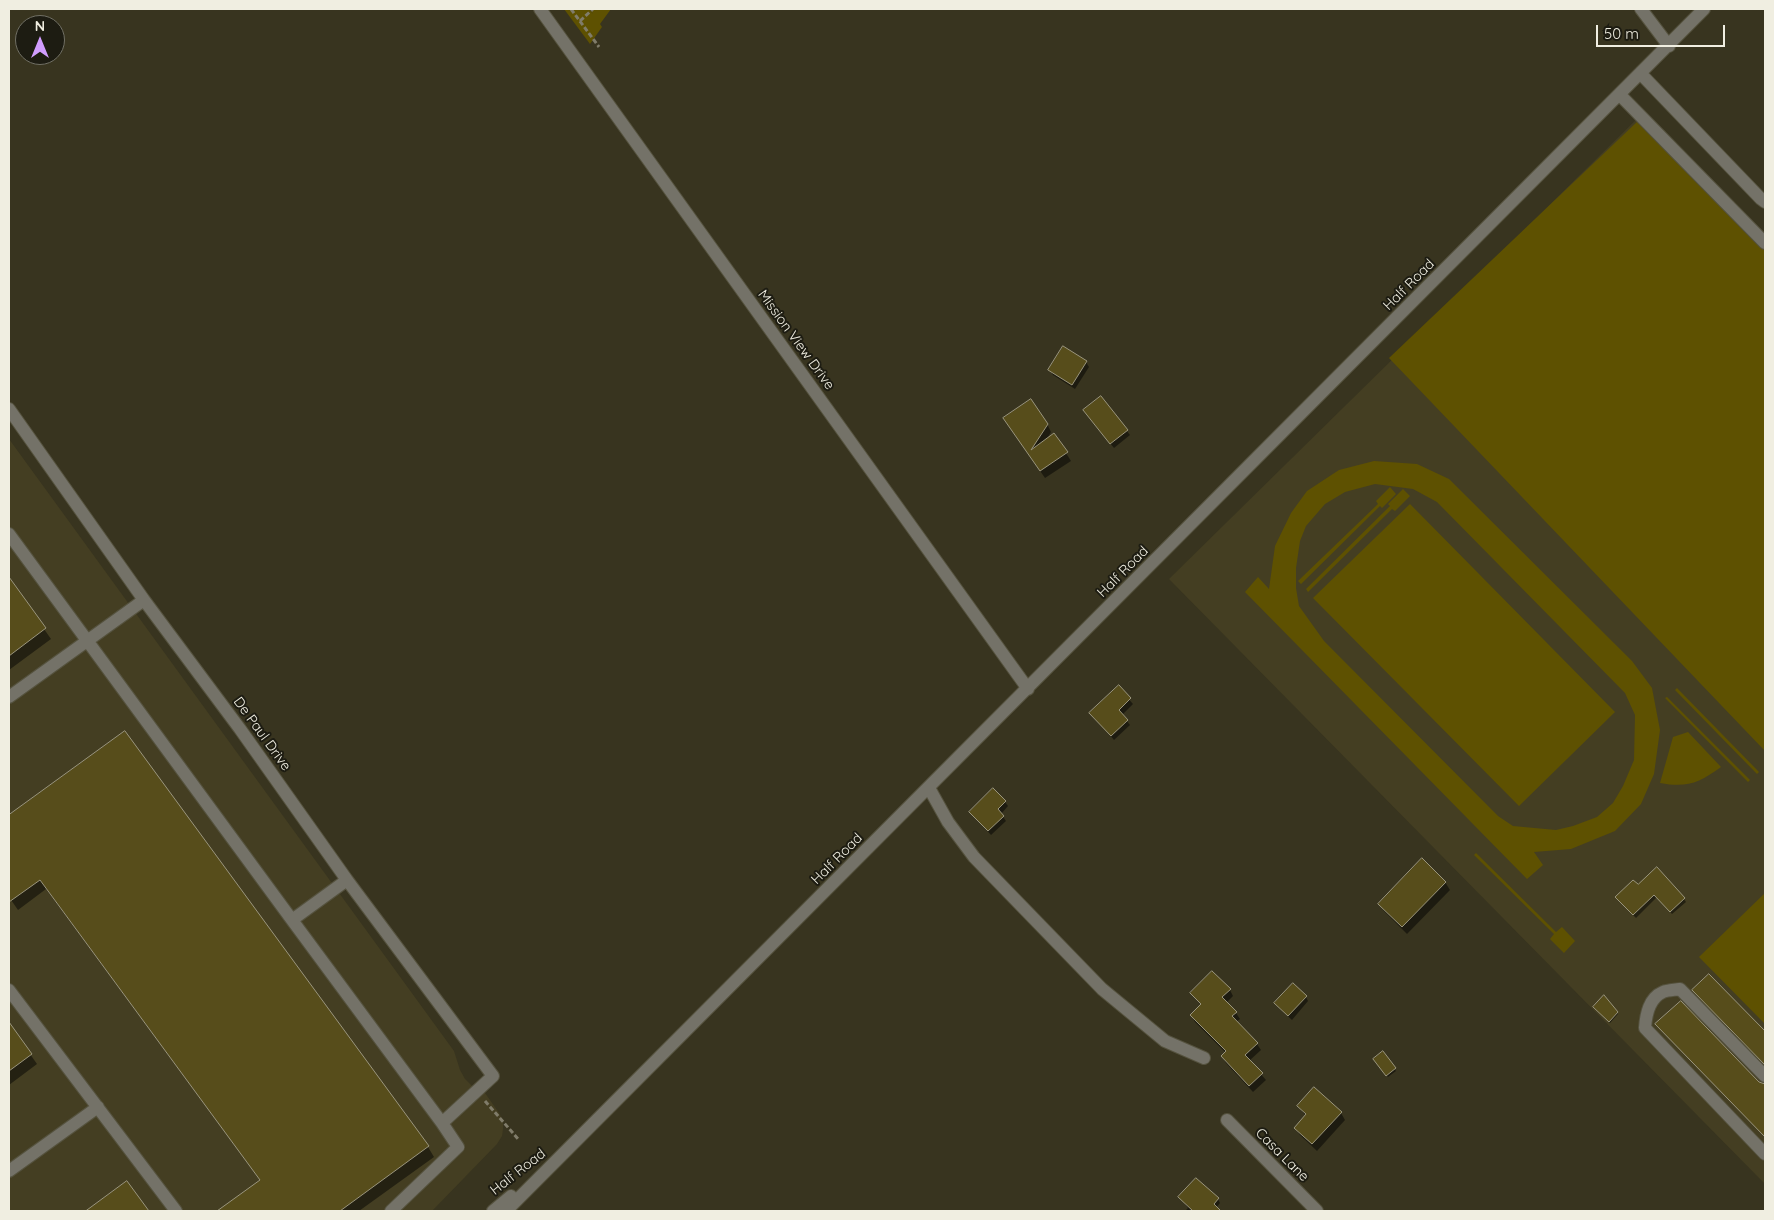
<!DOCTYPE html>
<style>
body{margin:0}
#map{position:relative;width:1774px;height:1220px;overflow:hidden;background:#38341f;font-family:Quicksand,sans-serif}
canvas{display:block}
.frame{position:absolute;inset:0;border:10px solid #f0eee1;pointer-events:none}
.north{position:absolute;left:15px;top:15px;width:50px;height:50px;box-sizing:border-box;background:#1d1c12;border:1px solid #717065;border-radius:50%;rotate:0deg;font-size:14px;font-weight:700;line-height:20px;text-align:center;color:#f0eee1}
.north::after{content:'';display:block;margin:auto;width:18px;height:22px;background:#d19dfe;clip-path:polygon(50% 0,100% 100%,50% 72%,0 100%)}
.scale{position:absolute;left:1596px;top:25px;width:129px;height:22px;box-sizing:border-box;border:2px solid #f0eee1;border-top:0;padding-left:6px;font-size:15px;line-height:18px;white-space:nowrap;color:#f0eee1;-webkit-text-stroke:4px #1d1c12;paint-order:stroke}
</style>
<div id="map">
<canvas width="1774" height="1220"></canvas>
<div class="frame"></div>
<div class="north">N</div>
<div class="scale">50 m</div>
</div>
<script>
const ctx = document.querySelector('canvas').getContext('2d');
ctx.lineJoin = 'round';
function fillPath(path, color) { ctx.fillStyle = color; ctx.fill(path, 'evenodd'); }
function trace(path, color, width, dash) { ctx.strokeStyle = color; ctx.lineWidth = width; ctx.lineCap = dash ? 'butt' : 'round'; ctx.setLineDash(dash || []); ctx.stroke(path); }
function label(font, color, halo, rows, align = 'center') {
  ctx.font = font + ' Quicksand,sans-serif'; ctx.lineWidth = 4; ctx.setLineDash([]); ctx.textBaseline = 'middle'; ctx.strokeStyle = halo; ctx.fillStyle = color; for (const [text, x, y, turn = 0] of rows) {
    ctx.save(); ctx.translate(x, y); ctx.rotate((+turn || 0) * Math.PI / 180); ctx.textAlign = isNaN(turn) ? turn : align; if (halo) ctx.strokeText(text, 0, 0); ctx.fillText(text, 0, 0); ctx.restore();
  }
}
fillPath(new Path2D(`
 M 1643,113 L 1765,240 L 1765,1184 L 1169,579 Z
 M 9,439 L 454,1051 L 460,1070 L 465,1079 L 473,1087 L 485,1093 L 499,1113 L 503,1121 L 503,1129 L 502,1136 L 497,1144 L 432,1211 L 9,1211 Z`), '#443e22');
fillPath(new Path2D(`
 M 564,9 L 589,9 L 593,14 L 590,9 L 611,9 L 600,24 L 602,27 L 590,44 Z
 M 1639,120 L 1765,251 L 1765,751 L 1389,358 Z
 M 1374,461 L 1417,464 L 1449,479 L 1632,661 L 1652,688 L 1660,730 L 1654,774 L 1641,804 L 1615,831 L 1571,849 L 1534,852 L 1543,865 L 1527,879 L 1245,592 L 1258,577 L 1269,589 L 1275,546 L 1291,513 L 1307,491 L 1339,470 ZM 1375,484 L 1413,489 L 1437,502 L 1625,693 L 1635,715 L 1634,760 L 1623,786 L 1613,803 L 1597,817 L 1573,826 L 1556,830 L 1513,826 L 1498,816 L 1324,641 L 1299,606 L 1296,588 L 1296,568 L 1300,541 L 1306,526 L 1325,504 L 1345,492 Z
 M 1390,487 L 1396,494 L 1382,508 L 1380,506 L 1301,584 L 1298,581 L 1378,504 L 1376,501 Z
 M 1403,489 L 1410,496 L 1395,511 L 1392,509 L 1308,592 L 1306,589 L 1390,506 L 1388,504 Z
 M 1410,504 L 1615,712 L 1519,806 L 1313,598 Z
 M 1677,688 L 1759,772 L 1757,774 L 1675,690 Z
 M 1667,697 L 1750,780 L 1748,782 L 1665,698 Z
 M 1688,732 L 1721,767 C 1699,783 1687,788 1660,783 L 1673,737 Z
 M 1476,853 L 1556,932 L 1562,927 L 1575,941 L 1564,953 L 1550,939 L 1554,934 L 1474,855 Z
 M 1765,893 L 1765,1024 L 1699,957 Z`), '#5e5101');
fillPath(new Path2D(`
 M 1086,362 L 1089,367 L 1075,389 L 1053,375 L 1050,370 Z
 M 1101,398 L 1130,435 L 1114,448 L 1087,415 Z
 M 1047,424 L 1051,432 L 1047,439 L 1054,434 L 1071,461 L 1045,478 L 1009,426 Z
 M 9,579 L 51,639 L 9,670 Z
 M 1118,687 L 1133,704 L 1122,715 L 1130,725 L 1114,740 L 1091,713 Z
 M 124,733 L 428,1147 L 434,1157 L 359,1211 L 230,1211 L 226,1206 L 261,1181 L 46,889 L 18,910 L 9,897 L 9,817 Z
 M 1005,802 L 1008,806 L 1001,814 L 1006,821 L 991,835 L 970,812 Z
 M 1445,882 L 1450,890 L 1407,934 L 1384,911 L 1379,904 Z
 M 1638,886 L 1684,899 L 1686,902 L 1672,914 L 1657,897 L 1636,918 L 1619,901 Z
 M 1230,990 L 1233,996 L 1226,1003 L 1236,1013 L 1240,1019 L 1236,1022 L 1257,1044 L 1261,1050 L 1249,1061 L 1266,1080 L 1253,1092 L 1226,1063 L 1222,1056 L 1226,1053 L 1195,1022 L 1191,1015 L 1201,1005 L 1192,993 Z
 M 1306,997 L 1308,1001 L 1292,1020 L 1279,1008 L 1276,1003 Z
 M 1596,1009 L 1617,1012 L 1618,1014 L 1610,1023 Z
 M 9,1024 L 37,1064 L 9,1085 Z
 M 1658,1026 L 1758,1083 L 1765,1085 L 1765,1136 Z
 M 1383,1053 L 1396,1071 L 1388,1077 L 1375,1061 Z
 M 1298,1106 L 1341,1113 L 1345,1120 L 1317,1151 L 1300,1135 L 1295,1128 L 1306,1116 Z
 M 127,1183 L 148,1211 L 88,1211 Z
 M 1180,1197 L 1218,1199 L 1220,1203 L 1216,1208 L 1219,1211 L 1185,1211 L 1188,1208 Z`), '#0007');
const building = new Path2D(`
 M 1063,346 L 1087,361 L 1072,385 L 1048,370 Z
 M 1101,396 L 1128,430 L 1110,444 L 1083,410 Z
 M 1031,399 L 1048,424 L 1031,450 L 1054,433 L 1068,452 L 1040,471 L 1003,418 Z
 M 9,577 L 46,628 L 9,656 Z
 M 1119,685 L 1131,698 L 1119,710 L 1128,720 L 1111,736 L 1089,713 Z
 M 125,731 L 429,1146 L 340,1211 L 217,1211 L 260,1180 L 40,880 L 9,902 L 9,815 Z
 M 993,788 L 1006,801 L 998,809 L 1004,816 L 988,831 L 969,812 Z
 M 1422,858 L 1446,882 L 1402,927 L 1378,904 Z
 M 1657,867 L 1685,898 L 1670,912 L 1654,895 L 1633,915 L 1615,897 L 1633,880 L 1638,884 Z
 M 1212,971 L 1231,989 L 1222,997 L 1237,1012 L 1232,1016 L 1258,1043 L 1245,1055 L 1263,1073 L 1249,1086 L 1221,1056 L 1226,1051 L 1190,1015 L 1201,1004 L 1190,993 Z
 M 1709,974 L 1765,1031 L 1765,1065 L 1692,990 Z
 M 1293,983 L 1307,996 L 1288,1016 L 1274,1003 Z
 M 1604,995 L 1618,1012 L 1609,1022 L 1593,1007 Z
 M 1681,1001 L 1759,1082 L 1765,1084 L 1765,1137 L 1655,1024 Z
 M 9,1022 L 32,1054 L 9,1071 Z
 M 1383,1051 L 1396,1068 L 1386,1076 L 1373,1059 Z
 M 1314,1087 L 1342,1112 L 1312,1144 L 1294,1128 L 1306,1114 L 1297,1106 Z
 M 1196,1178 L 1219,1198 L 1214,1204 L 1221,1211 L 1193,1211 L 1178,1197 Z
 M 127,1181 L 149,1211 L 86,1211 Z`);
fillPath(building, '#574d1b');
trace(building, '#9a957d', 1);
const minor = new Path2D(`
 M 540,9 L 1028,689
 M 1641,9 L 1669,46
 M 1641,74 L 1761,199 L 1765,202
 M 1620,95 L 1765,243
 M 9,409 L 144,600 L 240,729 L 347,880 L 493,1076 L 442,1123
 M 9,534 L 292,920 L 442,1123 L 458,1147 L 391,1211
 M 9,697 L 144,600
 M 929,788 L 948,822 L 974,857 L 1102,989 L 1165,1041 L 1204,1058
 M 292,920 L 347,880
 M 9,990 L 176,1211
 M 1765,1076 L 1680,989 C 1675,990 1668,990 1663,992 C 1649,998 1646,1014 1645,1028 L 1765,1154
 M 1227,1120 L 1317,1211
 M 9,1171 L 98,1107
 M 493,1211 L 511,1196
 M 506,1211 L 1704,9`);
trace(minor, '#55523e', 14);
trace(new Path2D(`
 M 571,9 L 599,47
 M 580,21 L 593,9
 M 485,1101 L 519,1140`), '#807c6a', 3, [5, 2.5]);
trace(minor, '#747268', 12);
label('14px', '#f0eee1', '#1d1c12', [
 ["Half Road",1409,285,-45],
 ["Mission View Drive",796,340,54],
 ["Half Road",1123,572,-45],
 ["De Paul Drive",262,734,54],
 ["Half Road",837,859,-45],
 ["Casa Lane",1282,1155,45],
 ["Half Road",518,1172,-38]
]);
</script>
